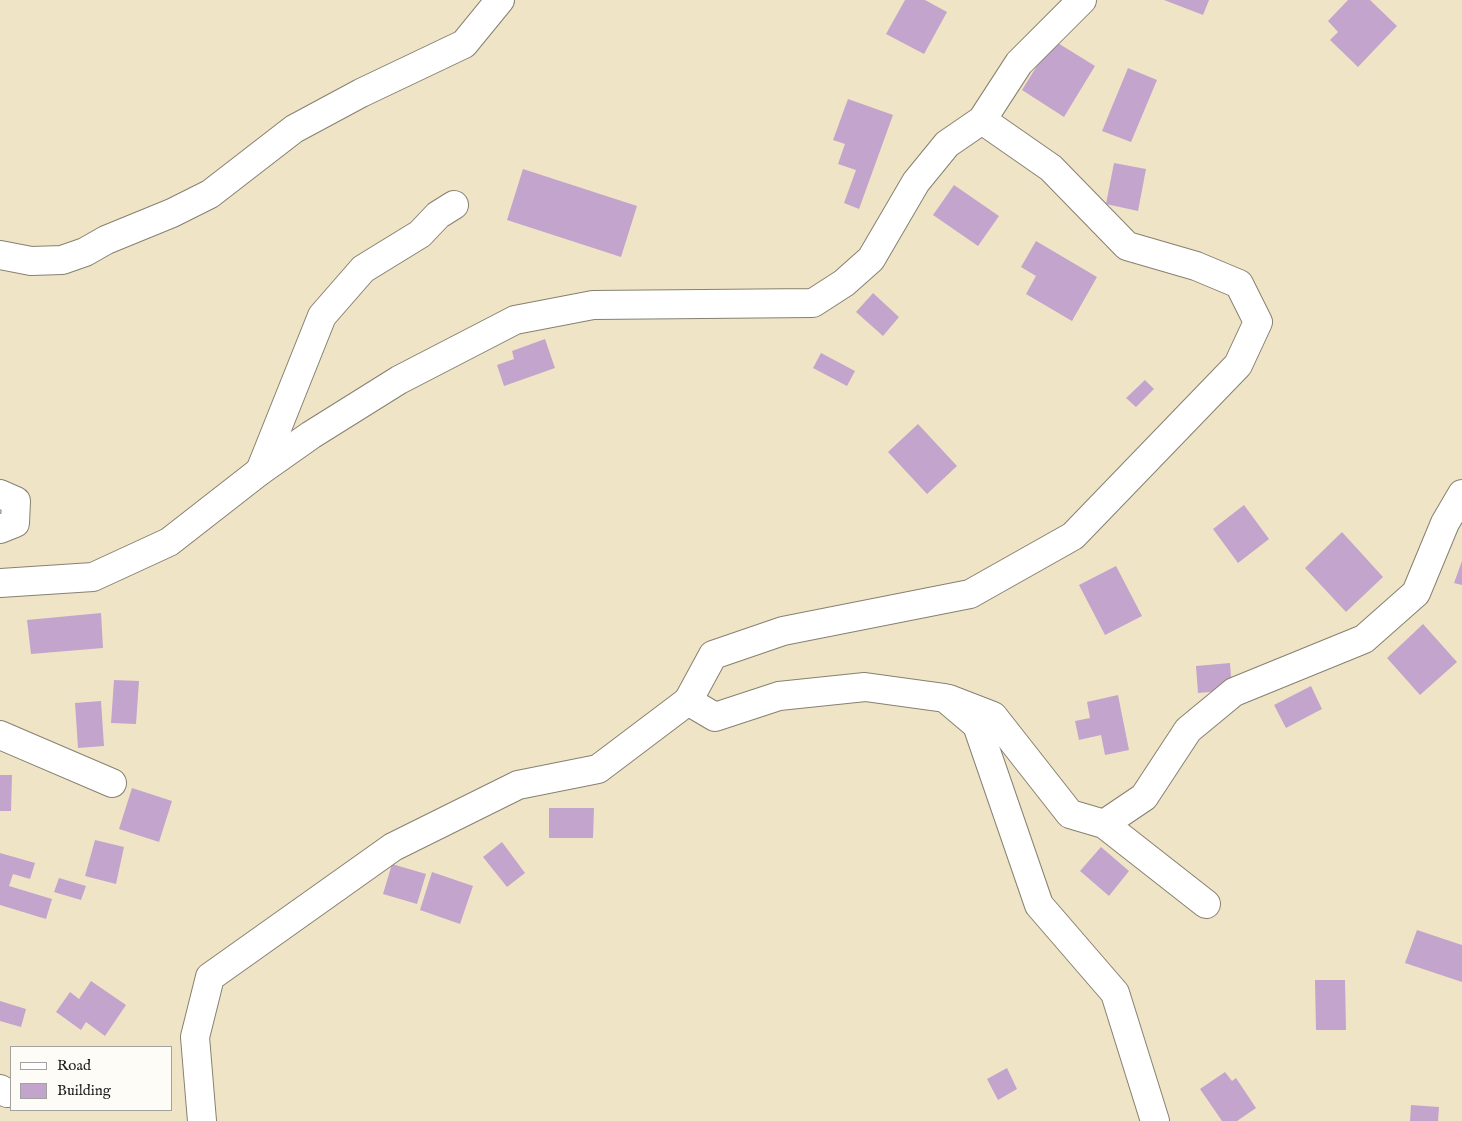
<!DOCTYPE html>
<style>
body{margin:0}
#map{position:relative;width:1462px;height:1121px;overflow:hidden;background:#f0e4c6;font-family:"IM FELL English",serif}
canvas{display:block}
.legend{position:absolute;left:10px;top:1046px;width:162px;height:65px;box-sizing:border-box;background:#fdfcf7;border:1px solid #a3a29f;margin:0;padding:6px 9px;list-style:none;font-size:15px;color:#1c1c1c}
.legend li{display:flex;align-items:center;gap:10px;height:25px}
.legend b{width:25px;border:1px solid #a3a29f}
</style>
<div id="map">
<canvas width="1462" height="1121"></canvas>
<ul class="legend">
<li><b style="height:6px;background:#fff"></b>Road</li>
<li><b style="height:14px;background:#c3a4cc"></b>Building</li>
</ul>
</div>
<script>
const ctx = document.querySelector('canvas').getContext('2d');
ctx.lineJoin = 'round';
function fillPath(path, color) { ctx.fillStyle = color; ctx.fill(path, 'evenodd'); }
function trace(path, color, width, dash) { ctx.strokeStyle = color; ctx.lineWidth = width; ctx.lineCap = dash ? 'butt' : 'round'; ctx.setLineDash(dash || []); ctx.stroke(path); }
fillPath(new Path2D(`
 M 905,0 L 925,0 L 947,12 L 924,54 L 886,34 Z
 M 1164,0 L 1209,0 L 1203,15 Z
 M 1348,0 L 1370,0 L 1397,26 L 1358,67 L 1330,40 L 1338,32 L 1328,21 Z
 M 1053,40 L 1095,66 L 1064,117 L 1022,90 Z
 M 1128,68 L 1157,80 L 1131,142 L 1102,131 Z
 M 848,99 L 893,115 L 859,209 L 844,203 L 856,170 L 838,164 L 845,144 L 833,140 Z
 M 1114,163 L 1146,169 L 1138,211 L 1106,204 Z
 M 523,169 L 637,206 L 621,257 L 507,220 Z
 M 954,185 L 999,216 L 978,246 L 933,215 Z
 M 1036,241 L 1097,277 L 1072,321 L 1026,294 L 1036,276 L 1021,267 Z
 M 873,293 L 899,317 L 883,336 L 856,312 Z
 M 545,339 L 555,368 L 504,386 L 497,365 L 514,359 L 512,351 Z
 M 821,353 L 855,371 L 847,386 L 813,368 Z
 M 1145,380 L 1154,389 L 1136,407 L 1126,398 Z
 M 918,424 L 957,466 L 927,494 L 888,452 Z
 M 1244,505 L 1269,539 L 1238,563 L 1213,529 Z
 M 1342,532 L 1383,577 L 1346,612 L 1305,568 Z
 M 1462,561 L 1462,585 L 1454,583 Z
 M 1116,566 L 1142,616 L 1105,635 L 1079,585 Z
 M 101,613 L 103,648 L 31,654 L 27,620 Z
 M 1423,624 L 1457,662 L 1420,695 L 1387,658 Z
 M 1230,663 L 1232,690 L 1198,693 L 1196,666 Z
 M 114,680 L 139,681 L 136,724 L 111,723 Z
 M 1311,686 L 1322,709 L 1286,728 L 1274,705 Z
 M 1118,695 L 1129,750 L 1105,755 L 1101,735 L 1079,740 L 1075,721 L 1090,718 L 1087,702 Z
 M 101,701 L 104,746 L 78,748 L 75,703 Z
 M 0,775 L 12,775 L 11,811 L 0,811 Z
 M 132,788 L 172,801 L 159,842 L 119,829 Z
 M 549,808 L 594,808 L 593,838 L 549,838 Z
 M 95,840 L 124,847 L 116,884 L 85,876 Z
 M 502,842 L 525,873 L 507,887 L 483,857 Z
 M 1101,847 L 1129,871 L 1109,896 L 1080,871 Z
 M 0,853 L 35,863 L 30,879 L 13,874 L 9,886 L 52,899 L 46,919 L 0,905 Z
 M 392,864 L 426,874 L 417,904 L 383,894 Z
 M 432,872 L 473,886 L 460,924 L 420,910 Z
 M 59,878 L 86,886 L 81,900 L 54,892 Z
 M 1417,930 L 1462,945 L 1462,982 L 1405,963 Z
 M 1315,980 L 1345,980 L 1346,1030 L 1316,1030 Z
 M 91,981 L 126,1005 L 105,1036 L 86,1022 L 81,1030 L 56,1012 L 70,992 L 79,999 Z
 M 0,1001 L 26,1009 L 21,1027 L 0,1021 Z
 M 1007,1068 L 1017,1089 L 998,1100 L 987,1079 Z
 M 1225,1072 L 1232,1081 L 1236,1078 L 1256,1108 L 1237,1121 L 1222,1121 L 1200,1089 Z
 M 1411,1105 L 1439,1107 L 1438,1121 L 1410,1121 Z`), '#c3a4cc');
const street = new Path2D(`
 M 0,255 L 31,261 L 62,260 L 85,252 L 106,240 L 172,213 L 210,194 L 294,129 L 361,93 L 464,44 L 500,0
 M 260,471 L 322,316 L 363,269 L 420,234 L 438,215 L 454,205
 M 0,494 L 16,501 L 15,523 L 0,529
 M 949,699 L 993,716 L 1070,814 L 1104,824 L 1144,797 L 1188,730 L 1234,692 L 1364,639 L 1416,593 L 1445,523 L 1462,494
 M 0,735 L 112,783
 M 1104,824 L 1206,904
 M 0,1089 L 7,1093
 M 202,1121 L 195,1037 L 210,977 L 393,847 L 518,785 L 598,769 L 688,701`);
const secondary = new Path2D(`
 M 982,120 L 1051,168 L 1127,246 L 1196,266 L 1239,284 L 1258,322 L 1238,365 L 1073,536 L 970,594 L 783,631 L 713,655 L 688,701 L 715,717 L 779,696 L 865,687 L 945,698 L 977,725 L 1039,905 L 1115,993 L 1155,1121
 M 0,583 L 93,577 L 169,542 L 260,471 L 311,435 L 399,380 L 515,320 L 593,305 L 813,303 L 844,283 L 871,259 L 916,182 L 947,144 L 982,120 L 1019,63 L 1082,0`);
trace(street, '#868071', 30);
trace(secondary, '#868071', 30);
trace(street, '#fff', 28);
trace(secondary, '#fff', 28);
</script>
